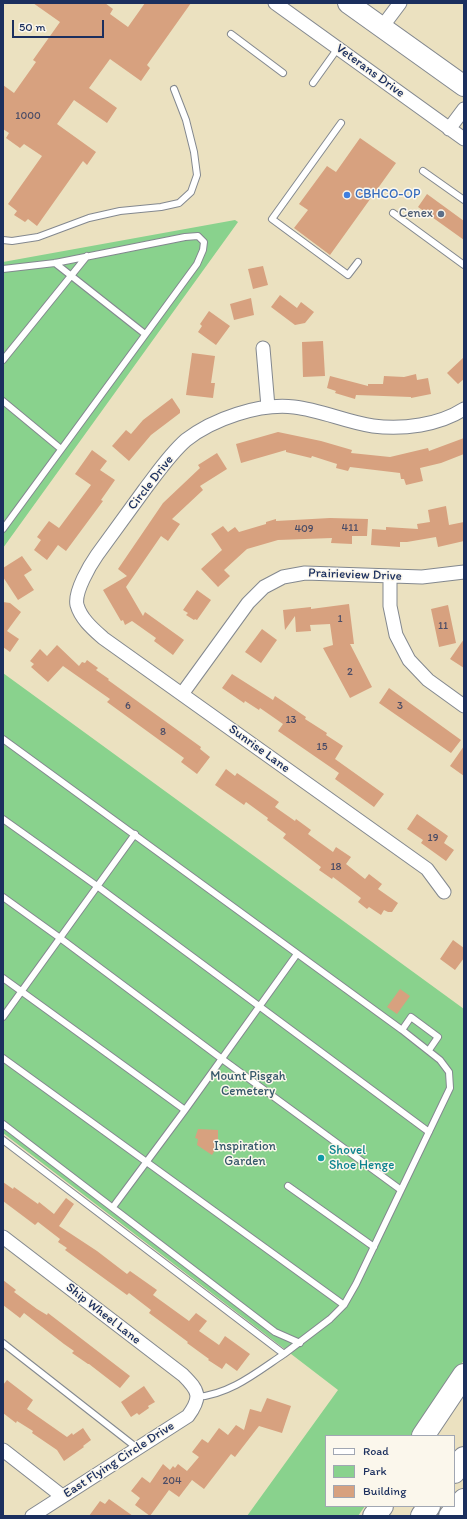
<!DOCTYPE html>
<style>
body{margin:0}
#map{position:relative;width:467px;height:1519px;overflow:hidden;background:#ebe1c0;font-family:Itim,sans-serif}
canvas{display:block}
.frame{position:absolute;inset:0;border:4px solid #1b2f5e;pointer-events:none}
.legend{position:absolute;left:325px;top:1435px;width:130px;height:72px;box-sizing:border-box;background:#fbf7ec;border:1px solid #a1a7b3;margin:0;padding:5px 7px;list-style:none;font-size:12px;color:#1b2f5e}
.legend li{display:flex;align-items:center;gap:8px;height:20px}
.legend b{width:20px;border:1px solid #a1a7b3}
.scale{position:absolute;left:12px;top:20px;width:92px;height:18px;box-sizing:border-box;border:2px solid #1b2f5e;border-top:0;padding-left:5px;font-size:12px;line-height:14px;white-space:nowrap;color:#1b2f5e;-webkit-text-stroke:3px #fbf7ec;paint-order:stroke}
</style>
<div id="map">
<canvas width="467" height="1519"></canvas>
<div class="frame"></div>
<ul class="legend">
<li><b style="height:5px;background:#fff"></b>Road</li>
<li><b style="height:11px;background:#89d28d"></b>Park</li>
<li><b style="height:11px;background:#d7a17f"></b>Building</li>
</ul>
<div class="scale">50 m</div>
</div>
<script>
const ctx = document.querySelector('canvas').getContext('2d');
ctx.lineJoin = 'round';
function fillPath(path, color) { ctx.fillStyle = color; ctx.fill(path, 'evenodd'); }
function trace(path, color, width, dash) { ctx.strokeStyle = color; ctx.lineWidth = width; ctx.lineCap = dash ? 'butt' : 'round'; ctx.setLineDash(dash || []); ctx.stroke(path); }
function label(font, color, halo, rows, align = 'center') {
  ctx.font = font + ' Itim,sans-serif'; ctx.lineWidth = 3; ctx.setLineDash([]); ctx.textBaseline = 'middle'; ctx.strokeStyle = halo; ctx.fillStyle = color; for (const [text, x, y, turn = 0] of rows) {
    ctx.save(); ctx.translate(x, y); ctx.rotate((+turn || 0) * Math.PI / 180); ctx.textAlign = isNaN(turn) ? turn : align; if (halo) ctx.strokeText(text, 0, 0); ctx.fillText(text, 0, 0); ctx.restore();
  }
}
fillPath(new Path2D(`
 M 235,220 L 238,222 L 3,548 L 3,262 Z
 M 3,673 L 464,1009 L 464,1360 L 413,1436 L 326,1436 L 326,1506 L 365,1506 L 358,1516 L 247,1516 L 338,1390 L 3,1133 Z`), '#89d28d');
fillPath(new Path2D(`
 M 33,3 L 105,3 L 113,9 L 110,14 L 128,27 L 145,3 L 191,3 L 147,65 L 150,68 L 141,81 L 110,59 L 89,88 L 117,108 L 107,123 L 74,100 L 57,124 L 96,152 L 87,165 L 83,161 L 37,226 L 28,219 L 25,222 L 14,215 L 17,211 L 8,204 L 42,156 L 24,144 L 20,148 L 6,138 L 9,133 L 3,129 L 3,85 L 14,93 L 36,62 L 33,60 L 60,22 Z
 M 360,138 L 396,163 L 330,255 L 294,228 L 308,210 L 299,204 L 327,166 L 336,172 Z
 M 427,194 L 464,221 L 464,240 L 418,207 Z
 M 263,266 L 268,285 L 253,289 L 248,269 Z
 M 280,295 L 297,308 L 301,302 L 314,312 L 305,323 L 295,325 L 271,307 Z
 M 251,298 L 254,315 L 234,320 L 230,304 Z
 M 209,311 L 230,326 L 216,345 L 198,332 L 202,326 L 200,324 Z
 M 323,341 L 325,376 L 303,377 L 302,342 Z
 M 192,353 L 215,356 L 211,383 L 215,383 L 213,398 L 186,395 Z
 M 464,357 L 464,379 L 458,384 L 447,373 Z
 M 416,374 L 417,380 L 428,378 L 431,394 L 411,398 L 411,397 L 356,395 L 355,399 L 335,393 L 336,391 L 327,388 L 330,376 L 368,386 L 368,384 L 383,384 L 384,376 L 404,377 Z
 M 172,398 L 180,410 L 180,413 L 151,435 L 129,461 L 112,446 L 126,430 L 131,434 L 143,420 Z
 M 278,432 L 321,441 L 352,450 L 351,453 L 390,457 L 428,448 L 429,451 L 464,438 L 464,454 L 441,463 L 420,468 L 423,481 L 406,485 L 404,479 L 401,479 L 400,473 L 350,467 L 348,471 L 336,468 L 337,464 L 312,456 L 311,458 L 286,452 L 286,450 L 241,463 L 236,444 Z
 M 92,450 L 107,461 L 100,470 L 115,480 L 101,500 L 103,501 L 66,551 L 58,545 L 47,560 L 34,550 L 41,540 L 37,537 L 49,521 L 59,528 L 91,485 L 75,474 Z
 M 217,453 L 227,469 L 200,486 L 203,490 L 172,519 L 180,524 L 168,541 L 161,536 L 126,587 L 143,616 L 145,612 L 184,640 L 173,655 L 154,641 L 156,638 L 132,621 L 125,625 L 123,620 L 121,621 L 103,590 L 127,576 L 118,569 L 163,503 L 200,468 L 198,465 Z
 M 446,506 L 449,525 L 464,522 L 464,541 L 438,547 L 436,537 L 407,542 L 400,542 L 400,547 L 371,545 L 372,529 L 386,530 L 386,527 L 418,529 L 417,524 L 430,522 L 428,510 Z
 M 330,518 L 368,519 L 367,536 L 352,536 L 352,544 L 331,543 L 332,538 L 278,540 L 247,549 L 224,570 L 230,576 L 218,587 L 201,569 L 222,550 L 211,534 L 223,526 L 228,532 L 235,527 L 239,532 L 266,524 L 266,522 L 276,519 L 276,521 Z
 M 22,556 L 32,570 L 24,575 L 34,590 L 18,600 L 3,577 L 3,568 Z
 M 197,590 L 211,600 L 197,620 L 195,619 L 194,620 L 186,615 L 188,613 L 183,610 Z
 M 3,602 L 10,603 L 21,612 L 7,631 L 19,639 L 10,652 L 3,647 Z
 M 349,604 L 354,644 L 350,644 L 372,687 L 350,698 L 323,648 L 333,645 L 330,624 L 310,625 L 311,631 L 296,632 L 295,616 L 285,630 L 283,610 L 311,607 L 311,609 Z
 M 448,605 L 456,643 L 439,647 L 431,609 Z
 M 262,629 L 277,640 L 261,663 L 245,652 Z
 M 464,639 L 464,668 L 450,659 Z
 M 57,645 L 79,666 L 82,662 L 85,663 L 87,660 L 98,668 L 96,670 L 109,679 L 108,680 L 201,747 L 200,749 L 210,757 L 197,774 L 181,762 L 184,758 L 107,702 L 110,699 L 63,666 L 48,682 L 31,667 L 34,664 L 30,661 L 40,649 L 47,656 Z
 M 232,674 L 273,700 L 275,696 L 306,717 L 305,719 L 327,733 L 326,735 L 343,746 L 335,759 L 384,794 L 374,807 L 335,779 L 339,773 L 278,731 L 283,724 L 260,708 L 259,710 L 245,701 L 244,703 L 222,688 Z
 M 389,688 L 461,740 L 451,753 L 379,703 Z
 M 464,746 L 464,776 L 450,766 Z
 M 226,769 L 235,776 L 237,773 L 279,802 L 275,807 L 295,821 L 296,819 L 311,830 L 308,834 L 333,852 L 336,847 L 351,857 L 346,864 L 365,879 L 369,874 L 382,884 L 378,889 L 398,903 L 392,912 L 388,912 L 384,910 L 381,915 L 369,907 L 367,909 L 358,902 L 361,898 L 333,877 L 332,879 L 319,870 L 321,867 L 283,838 L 286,834 L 267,820 L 268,818 L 246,802 L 244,805 L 215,785 Z
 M 417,814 L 448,836 L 444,843 L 454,850 L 446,861 L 421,843 L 423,840 L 407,829 Z
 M 453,940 L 464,948 L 464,958 L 455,970 L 440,959 Z
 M 400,989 L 410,996 L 397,1014 L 387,1007 Z
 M 198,1129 L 218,1130 L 218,1145 L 212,1155 L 197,1145 L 198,1139 L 195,1138 Z
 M 3,1182 L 13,1189 L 14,1187 L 38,1204 L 39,1202 L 54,1214 L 66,1198 L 74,1204 L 59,1226 L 97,1251 L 127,1274 L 130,1271 L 157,1290 L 153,1295 L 189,1321 L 196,1313 L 207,1321 L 199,1331 L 219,1345 L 225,1336 L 250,1354 L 237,1371 L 226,1363 L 222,1369 L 208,1360 L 209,1359 L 187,1343 L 188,1342 L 149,1313 L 151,1310 L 129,1293 L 127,1295 L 65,1250 L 67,1248 L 58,1242 L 60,1239 L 38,1222 L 35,1225 L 3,1201 Z
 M 3,1280 L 16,1290 L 14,1292 L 37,1309 L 47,1315 L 48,1313 L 130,1376 L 120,1388 L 89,1364 L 88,1364 L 72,1353 L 74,1351 L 64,1344 L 24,1313 L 20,1318 L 3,1305 Z
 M 7,1380 L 33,1400 L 27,1409 L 67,1437 L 72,1433 L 73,1435 L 83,1428 L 91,1440 L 83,1446 L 84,1447 L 64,1461 L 57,1450 L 32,1433 L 33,1431 L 17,1421 L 16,1423 L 3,1413 L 3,1385 Z
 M 144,1386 L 155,1402 L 148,1406 L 149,1408 L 139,1415 L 137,1413 L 131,1417 L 121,1402 Z
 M 267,1398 L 291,1406 L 282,1433 L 259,1426 L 235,1457 L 231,1454 L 204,1489 L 192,1480 L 179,1497 L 169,1490 L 150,1516 L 135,1505 L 140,1498 L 131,1491 L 142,1477 L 150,1483 L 163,1464 L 170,1470 L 173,1466 L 175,1468 L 178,1464 L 187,1471 L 199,1457 L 192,1452 L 202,1439 L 208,1443 L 219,1428 L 228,1435 L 236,1425 L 244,1430 L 250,1409 L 261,1412 Z
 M 109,1499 L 133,1516 L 89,1516 L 100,1501 L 105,1504 Z`), '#d7a17f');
const service = new Path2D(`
 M 231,34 L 283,73
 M 313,83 L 338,48
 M 341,123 L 272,219 L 348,275 L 358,262
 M 423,171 L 464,200
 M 393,213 L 464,265
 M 3,240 L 12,241 L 38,237 L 89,218 L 120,211 L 161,207 L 179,203 L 191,192 L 197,175 L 194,152 L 186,120 L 174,89
 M 55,263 L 145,334
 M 3,269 L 55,263 L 185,237 L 198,236 L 204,242 L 203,250 L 197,264 L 3,529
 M 3,360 L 87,256
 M 3,401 L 61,449
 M 3,739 L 402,1030 L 440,1060 L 449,1072 L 450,1088 L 356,1284 L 344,1305 L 330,1319 L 284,1354
 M 3,819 L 97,886 L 429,1132
 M 3,897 L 60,938 L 222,1059 L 401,1190
 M 3,978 L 185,1110
 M 3,1017 L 135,834
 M 402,1030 L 411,1017 L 438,1037 L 429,1050
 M 3,1058 L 344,1305
 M 3,1124 L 275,1332 L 300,1343
 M 3,1140 L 284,1354 C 257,1372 231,1394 197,1397
 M 288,1186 L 374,1247
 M 113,1207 L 185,1110 L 297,954
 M 3,1343 L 137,1448`);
const minor = new Path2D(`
 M 275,3 L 464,139
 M 382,27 L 400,3
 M 449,129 L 464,109
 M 263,348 L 268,407
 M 390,576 L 390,606 L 396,635 L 409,660 L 428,680 L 464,706
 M 182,694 L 248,603 L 264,587 L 283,577 L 305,573 L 422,577 L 464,572
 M 444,892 L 427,869 L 103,638 C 93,629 81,619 77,605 C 74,592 90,565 97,555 C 113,533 129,511 145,489 C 158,472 170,454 186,440 C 213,419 259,403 294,407 C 321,410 346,422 373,426 C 403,430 439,425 464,409
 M 3,1237 L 183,1375 C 199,1391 202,1397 188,1416 L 32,1516
 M 3,1450 L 62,1496`);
const primary = new Path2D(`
 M 348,3 L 464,86`);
const motorway = new Path2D(`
 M 423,1436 L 464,1375
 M 454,1472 L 464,1458
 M 374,1516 L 382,1506
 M 422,1516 L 429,1506
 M 450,1516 L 464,1500`);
trace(service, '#83888f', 8);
trace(minor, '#83888f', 15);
trace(primary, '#83888f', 22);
trace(motorway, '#83888f', 24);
trace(service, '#fff', 6);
trace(minor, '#fff', 13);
trace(primary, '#fff', 20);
trace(motorway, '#fff', 22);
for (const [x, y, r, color] of [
 [347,195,4,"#3f7fe0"],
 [441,214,4,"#5c6f8a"],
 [321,1158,4,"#0f9aa8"]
]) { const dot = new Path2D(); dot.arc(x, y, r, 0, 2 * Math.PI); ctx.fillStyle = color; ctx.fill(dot); trace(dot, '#fbf7ec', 1.5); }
label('11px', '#4a4c66', null, [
 ["1000",28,116],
 ["411",350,528],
 ["409",304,529],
 ["1",340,619],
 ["11",443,626],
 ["2",350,672],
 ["6",128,706],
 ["3",400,706],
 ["13",291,720],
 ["8",163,732],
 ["15",322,747],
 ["19",433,838],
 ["18",336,867],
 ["204",172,1481]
]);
label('13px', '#1b2f5e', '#fbf7ec', [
 ["Veterans Drive",370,71,36],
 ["Circle Drive",151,483,-52],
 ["Prairieview Drive",355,575,2],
 ["Sunrise Lane",259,749,36],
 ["Ship Wheel Lane",103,1314,38],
 ["East Flying Circle Drive",119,1460,-33]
]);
label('13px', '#366cbe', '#fbf7ec', [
 ["CBHCO-OP",355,195]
], 'left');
label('13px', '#4e5e75', '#fbf7ec', [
 ["Cenex",433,214]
], 'right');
label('13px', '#36586a', '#fbf7ec', [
 ["Mount Pisgah",248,1077],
 ["Cemetery",248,1092],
 ["Inspiration",245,1147],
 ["Garden",245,1162]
]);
label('13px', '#0d838f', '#fbf7ec', [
 ["Shovel",329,1151],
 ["Shoe Henge",329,1166]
], 'left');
</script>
